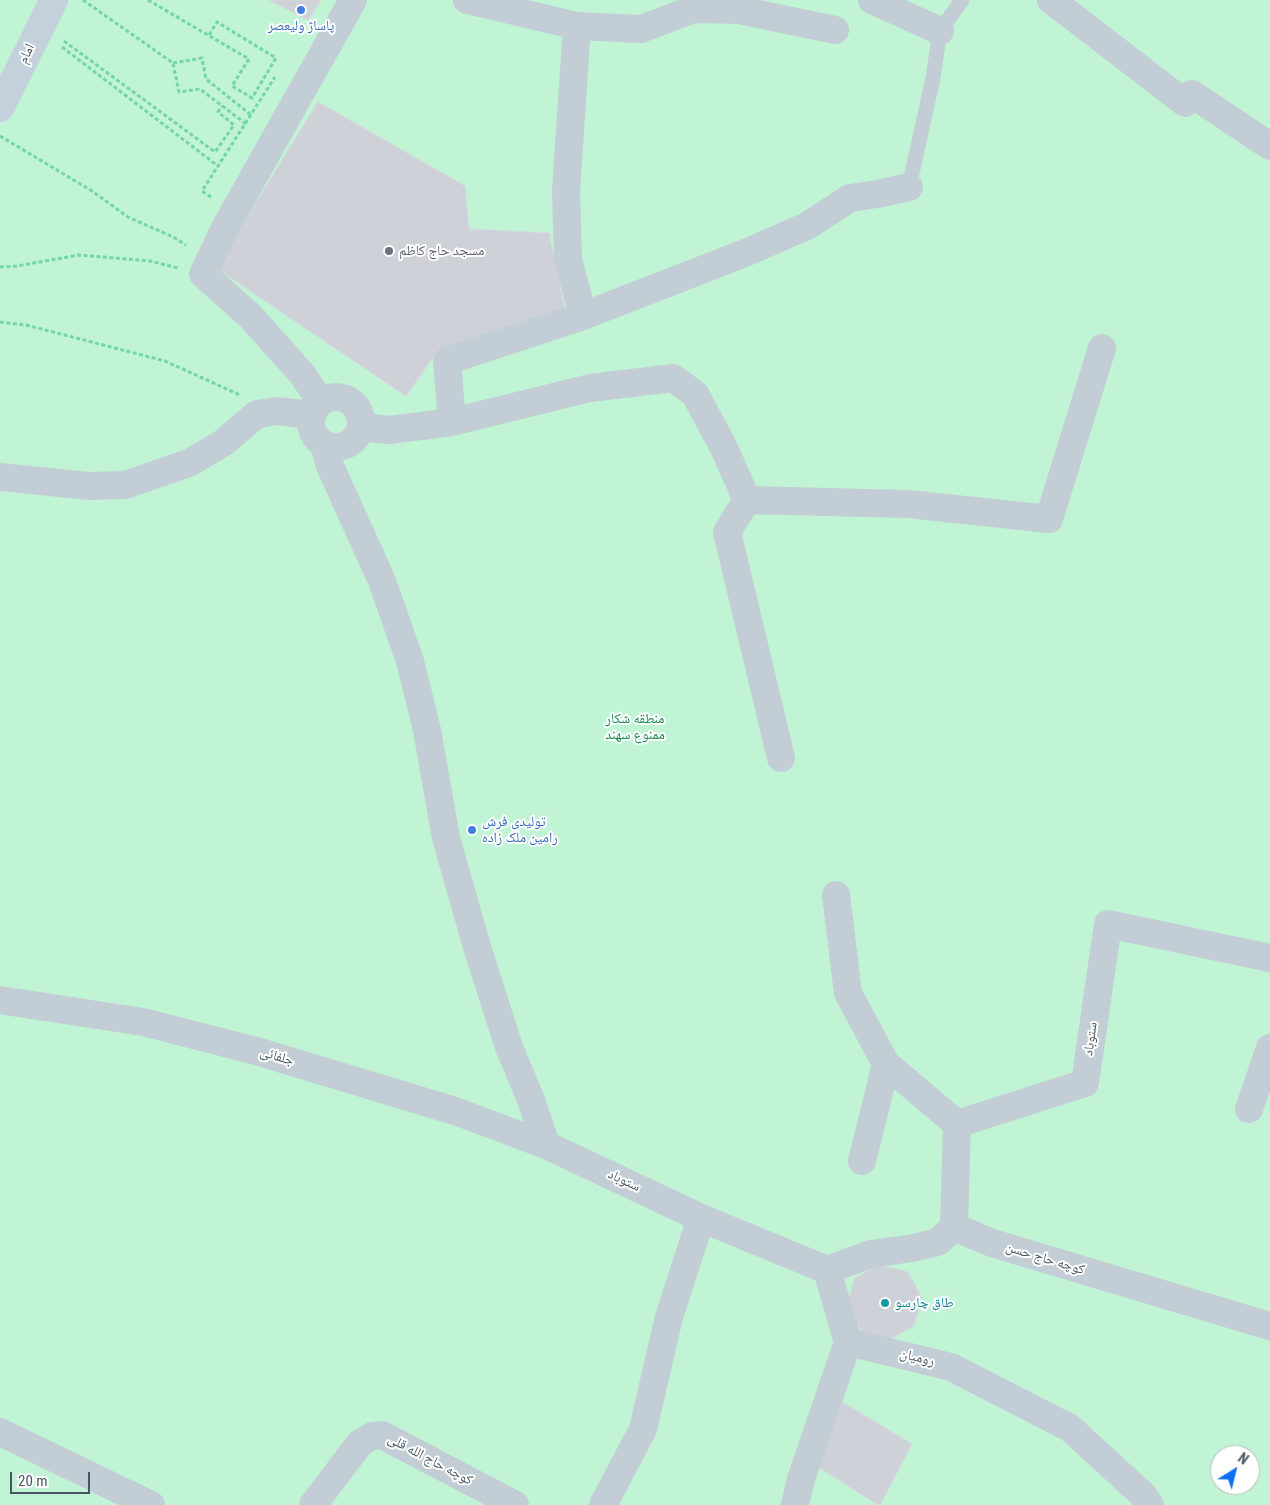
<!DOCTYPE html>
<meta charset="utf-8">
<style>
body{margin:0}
#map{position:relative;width:1270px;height:1505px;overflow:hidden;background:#f5f3f3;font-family:"Roboto Condensed",sans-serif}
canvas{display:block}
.north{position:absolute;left:1210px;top:1445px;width:50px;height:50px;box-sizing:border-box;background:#fff;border:1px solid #b6bbc0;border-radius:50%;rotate:36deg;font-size:14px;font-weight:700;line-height:20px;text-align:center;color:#485662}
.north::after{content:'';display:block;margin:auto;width:18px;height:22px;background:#0c71f6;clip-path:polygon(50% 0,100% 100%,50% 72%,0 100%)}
.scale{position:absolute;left:10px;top:1472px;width:80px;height:22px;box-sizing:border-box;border:2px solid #485662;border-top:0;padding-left:6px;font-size:15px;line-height:18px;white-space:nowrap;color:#485662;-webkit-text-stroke:4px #fff;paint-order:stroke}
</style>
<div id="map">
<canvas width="1270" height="1505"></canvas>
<div class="north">N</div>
<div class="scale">20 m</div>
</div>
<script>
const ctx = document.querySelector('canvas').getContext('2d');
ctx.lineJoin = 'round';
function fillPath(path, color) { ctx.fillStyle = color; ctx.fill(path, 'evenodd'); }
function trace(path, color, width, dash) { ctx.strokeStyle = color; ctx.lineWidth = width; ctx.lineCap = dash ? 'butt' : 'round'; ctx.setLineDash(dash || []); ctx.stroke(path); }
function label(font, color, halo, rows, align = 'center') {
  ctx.font = font + ' "Roboto Condensed","Noto Naskh Arabic",sans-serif'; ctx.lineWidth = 4; ctx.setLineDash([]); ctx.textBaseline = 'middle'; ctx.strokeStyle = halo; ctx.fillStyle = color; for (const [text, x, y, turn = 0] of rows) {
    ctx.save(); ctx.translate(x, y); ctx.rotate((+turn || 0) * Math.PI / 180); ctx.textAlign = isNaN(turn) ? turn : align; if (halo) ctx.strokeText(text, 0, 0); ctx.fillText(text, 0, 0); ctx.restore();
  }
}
fillPath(new Path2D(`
 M 0,0 L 1270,0 L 1270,1505 L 0,1505 ZM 1220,1455 L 1250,1455 L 1250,1485 L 1220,1485 Z`), '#c0f4d4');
const building = new Path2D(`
 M 269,0 L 321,0 L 308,20 Z
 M 318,102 L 465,186 L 469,229 L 549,233 L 565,310 L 434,356 L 406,396 L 216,268 Z
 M 879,1265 L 908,1272 L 922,1298 L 914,1326 L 890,1339 L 863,1333 L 847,1308 L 854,1279 Z
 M 839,1400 L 912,1444 L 880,1505 L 878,1505 L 812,1463 Z`);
fillPath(building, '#ced2d8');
trace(building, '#d6d9de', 1);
trace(new Path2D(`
 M 83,0 L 173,63 L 179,92 L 200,89 L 246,124
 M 148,0 L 249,59 L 232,86 L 252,98 L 276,58 L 217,22 L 209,35
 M 64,41 L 215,152 L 234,125 L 218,112 L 222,106
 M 62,47 L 218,166
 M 173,63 L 202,58 L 206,79 L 251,115
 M 0,136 L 92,191 L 128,217 L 173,237 L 186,245
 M 211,197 L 202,191 L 275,77
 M 0,267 L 17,266 L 79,255 L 150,261 L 178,268
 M 0,322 L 26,325 L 165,361 L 240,395`), '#74d6a6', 3, [4, 2.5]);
trace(new Path2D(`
 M 909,187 L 933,78 L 940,31 L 962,0`), '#c3cdd5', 15);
trace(new Path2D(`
 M 467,0 L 577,26 L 641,29 L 694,9 L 739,10 L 835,30
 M 872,0 L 940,31
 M 1051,0 L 1185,103 L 1192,94 L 1270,146
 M 577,26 L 566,191 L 568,259 L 583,316
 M311 422a25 25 0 1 1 50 0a25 25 0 1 1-50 0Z
 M 321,402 L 302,374 L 250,316 L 203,274 L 226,226 L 353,0
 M 452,422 L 590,388 L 673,378 L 695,394 L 723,446 L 747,500 L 908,504 L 1049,519 L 1102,348
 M 361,427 L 389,430 L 452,422 L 447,361 L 583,316 L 745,253 L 807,226 L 850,198 L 877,194 L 909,187
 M 324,444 L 330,466 L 382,581 L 410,661 L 427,730 L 446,838 L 477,947 L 509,1047 L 531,1100 L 546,1145
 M 0,477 L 89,486 L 125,485 L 189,463 L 223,443 L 257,414 L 277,411 L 311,415
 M 747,500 L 727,532 L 781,758
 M 836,895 L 848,993 L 886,1064 L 957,1124
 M 0,1000 L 143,1022 L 256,1051 L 455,1111 L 546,1145 L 701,1218 L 827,1270 L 848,1342 L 951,1367 L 1070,1428 L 1143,1495 L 1150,1505
 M 1249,1109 L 1270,1048
 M 862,1161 L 886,1064
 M 954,1227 L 957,1124 L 1085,1083 L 1108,924 L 1270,958
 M 827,1270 L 871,1254 L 913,1248 L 938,1242 L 954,1227 L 992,1243 L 1270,1326
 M 0,1432 L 151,1505
 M 313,1505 L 360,1443 L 372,1436 L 382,1435 L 515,1505
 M 603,1505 L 643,1429 L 669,1317 L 701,1218
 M 795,1505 L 801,1479 L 848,1342`), '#c3cdd5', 28);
trace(new Path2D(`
 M 0,108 L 54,0`), '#c4d0dc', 28);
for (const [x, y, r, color] of [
 [301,10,5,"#3f7fe0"],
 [389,251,5,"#6b7280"],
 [472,830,5,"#3f7fe0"],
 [885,1303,5,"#0f9aa8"]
]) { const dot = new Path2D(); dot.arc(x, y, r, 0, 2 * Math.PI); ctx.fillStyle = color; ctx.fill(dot); trace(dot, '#fff', 2); }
label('14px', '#366cbe', '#fff', [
 ["پاساژ ولیعصر",301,26],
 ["تولیدی فرش",482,822,"left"],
 ["رامین ملک زاده",482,838,"left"]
]);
label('14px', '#485662', '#fff', [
 ["امام",27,54,-64],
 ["ستوباد",1091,1039,-82],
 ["جلفائی",277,1057,17],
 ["ستوباد",624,1181,25],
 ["کوچه حاج حسن",1045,1259,17],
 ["رومیان",917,1358,14],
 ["کوچه حاج الله قلی",430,1460,28]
]);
label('14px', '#5b616d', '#fff', [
 ["مسجد حاج کاظم",399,251]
], 'left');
label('14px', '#0f874c', '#fff', [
 ["منطقه شکار",635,719],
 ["ممنوع سهند",635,735]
]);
label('14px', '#0d838f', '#fff', [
 ["طاق چارسو",895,1303]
], 'left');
</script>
